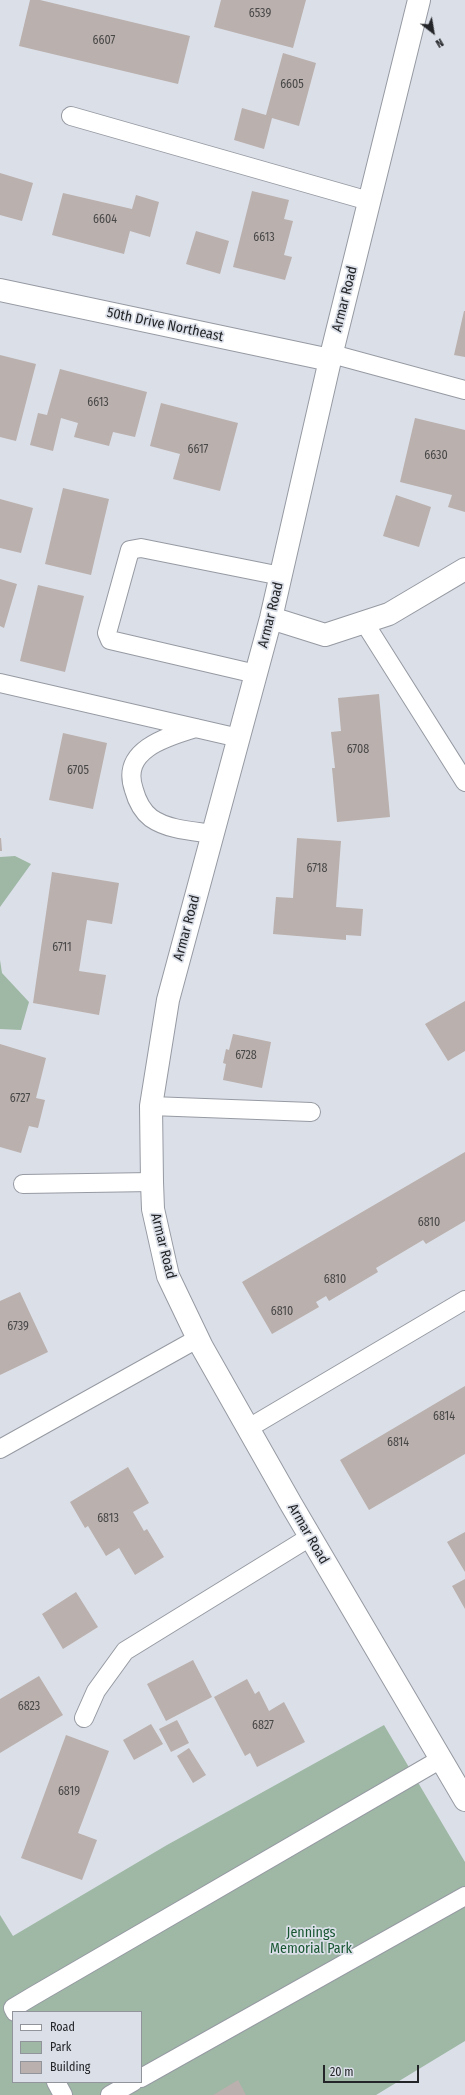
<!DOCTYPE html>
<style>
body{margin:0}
#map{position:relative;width:465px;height:2095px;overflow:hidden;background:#dbdfe8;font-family:"Fira Sans Condensed",sans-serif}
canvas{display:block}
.legend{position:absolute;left:12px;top:2011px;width:130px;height:72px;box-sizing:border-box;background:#dbdfe8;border:1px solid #91959b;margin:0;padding:5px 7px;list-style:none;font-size:12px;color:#232528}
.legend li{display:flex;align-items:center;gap:8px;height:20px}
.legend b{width:20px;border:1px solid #91959b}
.north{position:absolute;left:413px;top:12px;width:40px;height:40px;-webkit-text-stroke:3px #dbdfe8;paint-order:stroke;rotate:149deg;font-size:11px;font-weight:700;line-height:16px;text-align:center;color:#232528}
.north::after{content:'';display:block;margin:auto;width:14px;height:18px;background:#232528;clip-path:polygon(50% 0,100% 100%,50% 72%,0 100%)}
.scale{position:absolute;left:323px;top:2065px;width:96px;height:18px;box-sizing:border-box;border:2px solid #232528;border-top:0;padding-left:5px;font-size:12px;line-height:14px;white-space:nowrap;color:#232528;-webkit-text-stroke:3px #dbdfe8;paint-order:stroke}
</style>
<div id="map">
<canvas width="465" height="2095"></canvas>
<ul class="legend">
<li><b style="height:5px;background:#fff"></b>Road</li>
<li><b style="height:11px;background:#9eb8a5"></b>Park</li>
<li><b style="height:11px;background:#bab0ad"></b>Building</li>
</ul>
<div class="north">N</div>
<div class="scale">20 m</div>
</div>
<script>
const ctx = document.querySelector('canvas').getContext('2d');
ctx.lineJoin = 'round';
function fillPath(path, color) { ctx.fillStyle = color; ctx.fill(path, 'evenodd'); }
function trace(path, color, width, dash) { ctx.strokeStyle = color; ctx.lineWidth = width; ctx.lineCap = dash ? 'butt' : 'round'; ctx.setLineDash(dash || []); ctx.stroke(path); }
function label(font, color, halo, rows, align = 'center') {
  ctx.font = font + ' "Fira Sans Condensed",sans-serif'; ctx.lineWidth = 3.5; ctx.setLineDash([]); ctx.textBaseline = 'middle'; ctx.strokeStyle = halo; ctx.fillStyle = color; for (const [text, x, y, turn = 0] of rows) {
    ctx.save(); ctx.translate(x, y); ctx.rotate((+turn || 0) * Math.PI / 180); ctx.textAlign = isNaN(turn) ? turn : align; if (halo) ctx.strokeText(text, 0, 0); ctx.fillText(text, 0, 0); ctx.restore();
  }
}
fillPath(new Path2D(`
 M 15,856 L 31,864 L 0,907 L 0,857 Z
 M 0,960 L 2,973 L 29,1002 L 21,1030 L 0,1029 Z
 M 384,1725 L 465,1862 L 465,2041 L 376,2095 L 0,2095 L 0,1915 L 13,1936 L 167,1845 ZM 13,2012 L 141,2012 L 141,2082 L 13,2082 Z`), '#9eb8a5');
fillPath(new Path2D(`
 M 30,0 L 40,0 L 190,36 L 178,84 L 19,46 Z
 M 221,0 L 306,0 L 293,48 L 214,27 Z
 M 283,53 L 316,63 L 299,126 L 272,118 L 264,149 L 234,140 L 242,108 L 266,115 Z
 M 0,173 L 33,183 L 22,221 L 0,215 Z
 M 252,191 L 289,200 L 284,219 L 293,221 L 284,255 L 292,257 L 285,280 L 233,267 Z
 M 63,193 L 132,209 L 136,195 L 159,202 L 150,237 L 130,231 L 124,254 L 52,235 Z
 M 196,231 L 229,241 L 220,274 L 186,264 Z
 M 464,311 L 465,311 L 465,357 L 454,355 Z
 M 0,355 L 36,364 L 16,441 L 0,437 Z
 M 60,369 L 147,392 L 135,437 L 113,432 L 109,446 L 74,437 L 78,423 L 61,418 L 53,451 L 30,445 L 38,413 L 47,415 Z
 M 161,403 L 238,423 L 220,491 L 173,479 L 180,454 L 150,446 Z
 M 415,418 L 465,430 L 465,512 L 448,507 L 452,495 L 400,482 Z
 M 63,488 L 109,499 L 91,575 L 45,564 Z
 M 396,495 L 431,507 L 419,547 L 383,536 Z
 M 0,499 L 33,508 L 21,553 L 0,548 Z
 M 0,579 L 17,584 L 4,628 L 0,626 Z
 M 38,585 L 84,596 L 65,672 L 20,661 Z
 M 379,694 L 390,817 L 337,822 L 332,768 L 335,768 L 331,732 L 341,731 L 338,698 Z
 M 63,733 L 107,743 L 93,809 L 49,800 Z
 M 0,838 L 1,838 L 2,851 L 0,851 Z
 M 297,838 L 341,841 L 336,907 L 363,909 L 361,936 L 346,935 L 346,940 L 273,934 L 276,897 L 293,898 Z
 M 52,872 L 119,883 L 112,924 L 87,920 L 79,971 L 106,975 L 99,1015 L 33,1003 Z
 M 465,1001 L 465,1051 L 448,1061 L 425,1024 Z
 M 233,1034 L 271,1042 L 262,1088 L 223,1080 L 226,1064 L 223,1063 L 226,1049 L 229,1050 Z
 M 0,1044 L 46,1058 L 36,1098 L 45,1100 L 38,1128 L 29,1126 L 21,1153 L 0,1147 Z
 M 465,1152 L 465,1221 L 426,1244 L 423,1240 L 376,1268 L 378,1272 L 329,1301 L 326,1296 L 316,1302 L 319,1307 L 272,1334 L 242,1282 Z
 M 20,1292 L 48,1352 L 0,1375 L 0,1301 Z
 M 465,1386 L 465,1454 L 369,1510 L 340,1460 Z
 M 128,1467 L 149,1503 L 133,1512 L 144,1531 L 147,1529 L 164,1557 L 135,1575 L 119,1548 L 106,1556 L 88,1526 L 85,1528 L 70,1502 Z
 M 465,1532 L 465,1572 L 447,1542 Z
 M 465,1579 L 465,1609 L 452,1586 Z
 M 76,1592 L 98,1627 L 63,1649 L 42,1614 Z
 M 193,1660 L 212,1697 L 166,1721 L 147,1684 Z
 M 39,1676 L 63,1715 L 0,1753 L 0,1699 Z
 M 247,1679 L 255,1694 L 259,1691 L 269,1711 L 284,1702 L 305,1742 L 257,1767 L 250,1753 L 245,1756 L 214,1697 Z
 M 177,1720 L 189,1743 L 171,1752 L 159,1729 Z
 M 151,1724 L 163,1744 L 134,1760 L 123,1740 Z
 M 66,1735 L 109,1751 L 78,1833 L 97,1840 L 82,1880 L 21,1858 Z
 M 189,1748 L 206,1775 L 193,1783 L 177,1756 Z
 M 238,2080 L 246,2095 L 213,2095 Z`), '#bab0ad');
const service = new Path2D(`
 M 71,116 L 369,201
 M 332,354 L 465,390
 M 364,622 L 465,782
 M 256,674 L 110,640 L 107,633 L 130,550 L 141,548 L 281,576
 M 0,683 L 239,738
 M 196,728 C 166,737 120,750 134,790 C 137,801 142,811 151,818 C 168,830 193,831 213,834
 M 151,1106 L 311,1112
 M 23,1184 L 152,1182
 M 247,1429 L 465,1300
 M 0,1449 L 197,1339
 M 84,1718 L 96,1691 L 125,1651 L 310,1537
 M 15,2012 L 13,2008 L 33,1996 L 441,1759
 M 141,2078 L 465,1896
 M 56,2082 L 63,2095
 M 110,2095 L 133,2082`);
const minor = new Path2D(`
 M 419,0 L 330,360 L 271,618 L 168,1000 L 151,1106 L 152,1182 L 153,1209 L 168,1276 L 202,1347 L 291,1504 L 465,1800
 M 0,290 L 330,360
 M 271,618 L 325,635 L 389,614 L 465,569`);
trace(service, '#969aa2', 20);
trace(minor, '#969aa2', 24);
trace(service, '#fff', 18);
trace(minor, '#fff', 22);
label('12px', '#494849', null, [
 ["6539",260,14],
 ["6607",104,41],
 ["6605",292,85],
 ["6604",105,220],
 ["6613",264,238],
 ["6613",98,403],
 ["6617",198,450],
 ["6630",436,456],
 ["6708",358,750],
 ["6705",78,771],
 ["6718",317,869],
 ["6711",62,948],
 ["6728",246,1056],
 ["6727",20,1099],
 ["6810",429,1223],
 ["6810",335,1280],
 ["6810",282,1312],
 ["6739",18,1327],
 ["6814",444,1417],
 ["6814",398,1443],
 ["6813",108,1519],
 ["6823",29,1707],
 ["6827",263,1726],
 ["6819",69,1792]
]);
label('14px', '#232528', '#dbdfe8', [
 ["Armar Road",345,299,-76],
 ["50th Drive Northeast",165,325,12],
 ["Armar Road",271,615,-76],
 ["Armar Road",187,928,-75],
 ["Armar Road",163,1246,76],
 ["Armar Road",308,1534,60]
]);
label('14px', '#185632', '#dbdfe8', [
 ["Jennings",311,1933],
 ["Memorial Park",311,1949]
]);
</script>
